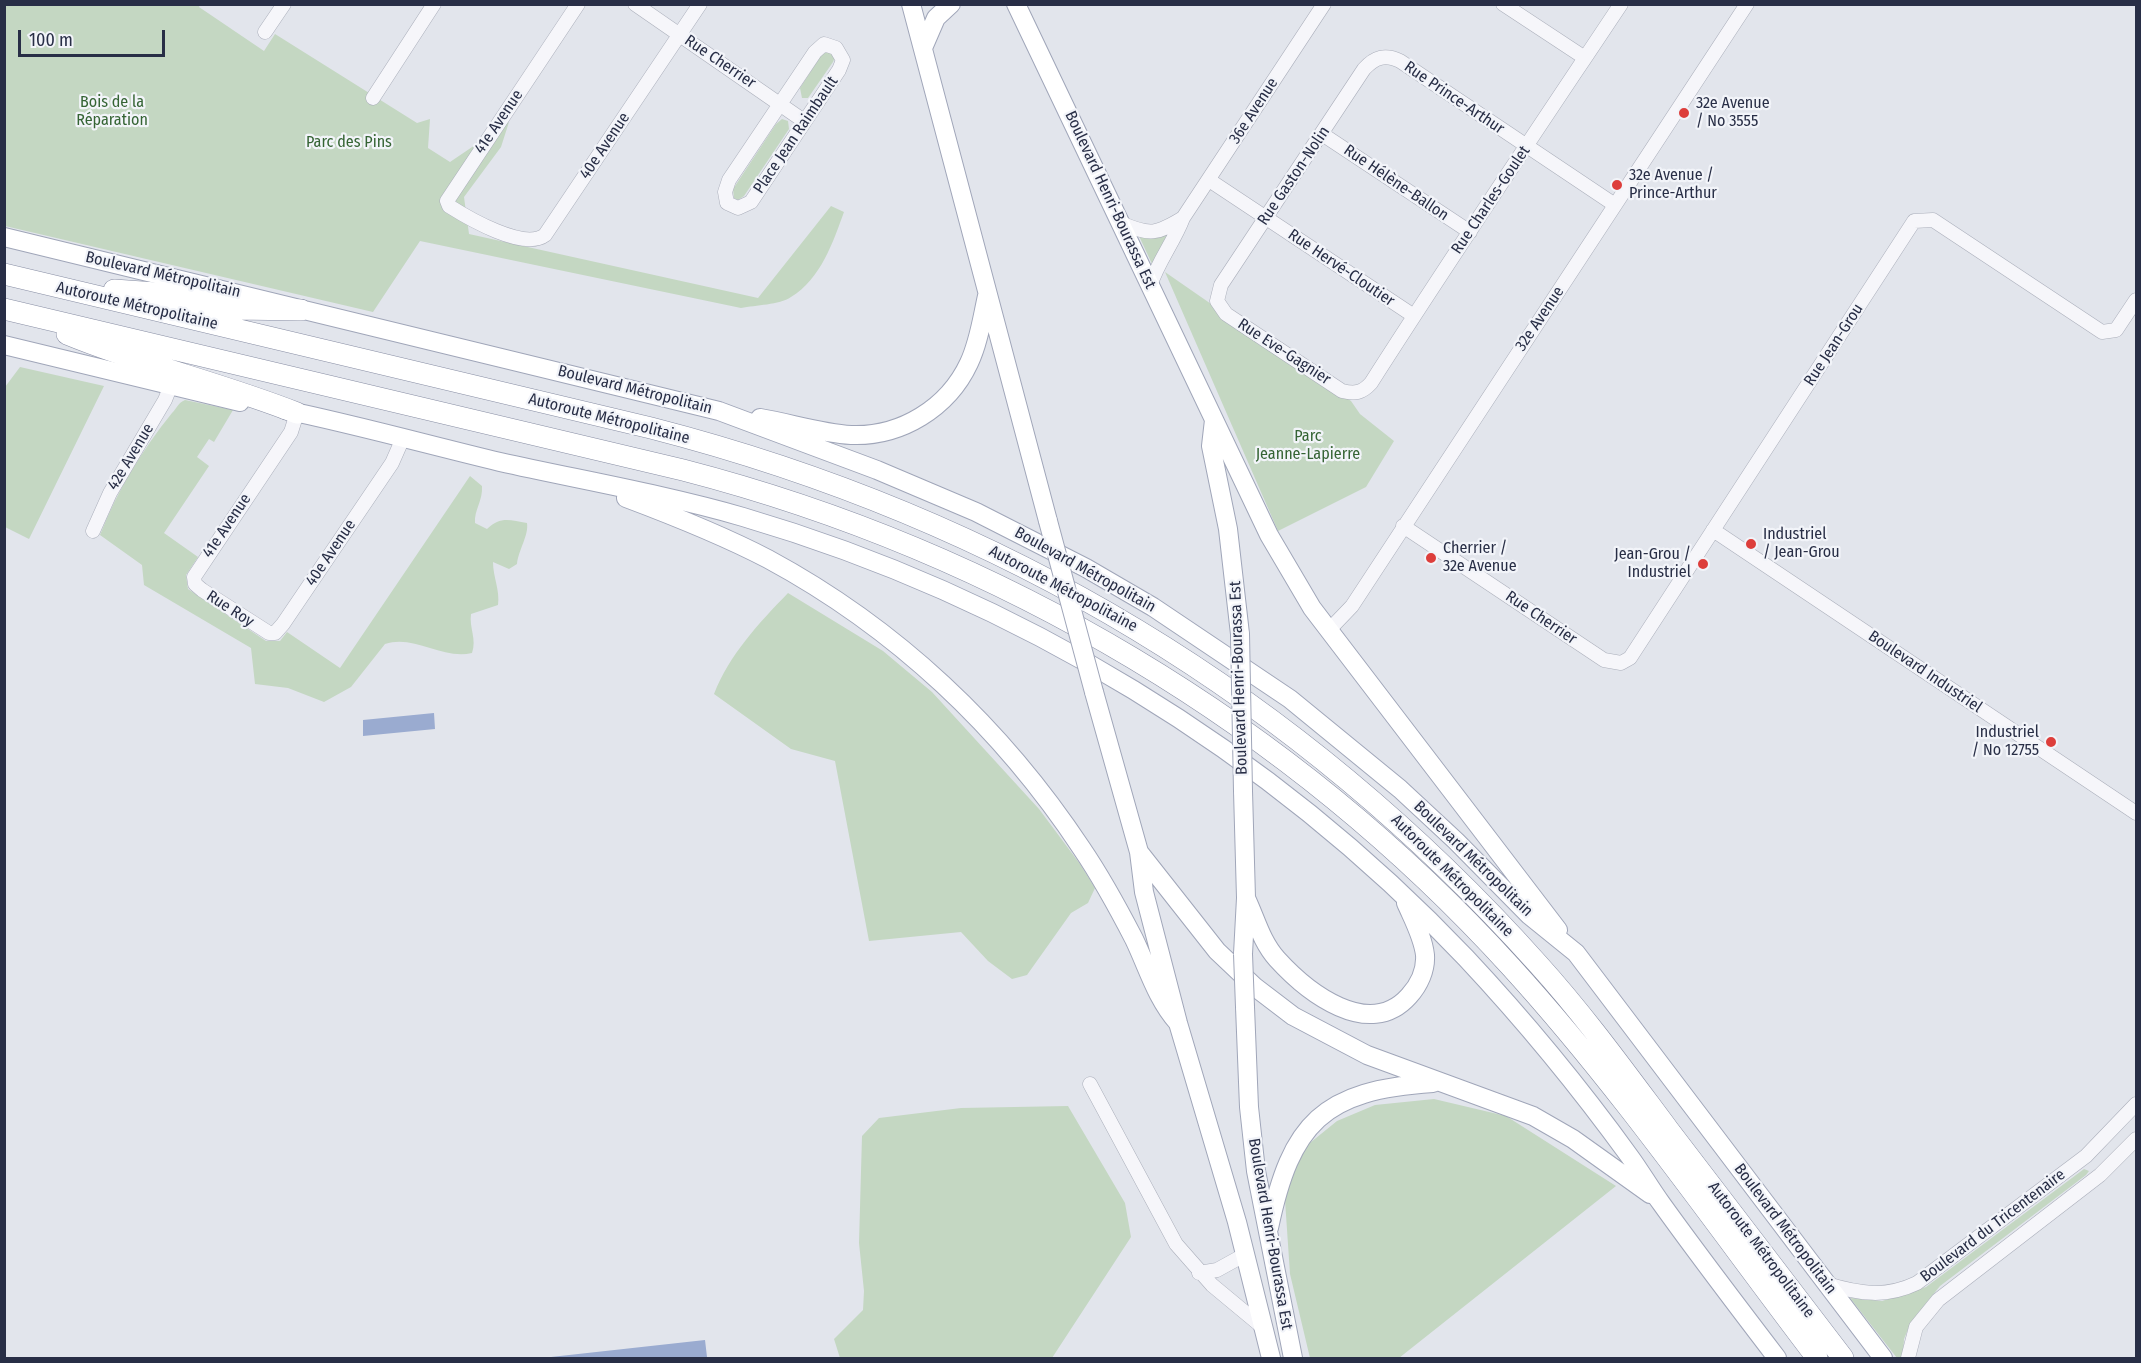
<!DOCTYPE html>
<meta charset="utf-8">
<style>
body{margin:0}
#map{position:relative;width:2141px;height:1363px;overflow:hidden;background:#e2e5ec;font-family:"Fira Sans Condensed",sans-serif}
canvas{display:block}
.frame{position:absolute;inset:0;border:6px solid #282e46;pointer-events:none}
.scale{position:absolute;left:18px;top:30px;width:147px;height:27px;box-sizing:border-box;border:3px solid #282e46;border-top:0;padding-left:8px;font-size:18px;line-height:21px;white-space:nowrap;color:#282e46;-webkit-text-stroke:4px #f2f4f9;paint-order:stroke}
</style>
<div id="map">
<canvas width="2141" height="1363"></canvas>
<div class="frame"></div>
<div class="scale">100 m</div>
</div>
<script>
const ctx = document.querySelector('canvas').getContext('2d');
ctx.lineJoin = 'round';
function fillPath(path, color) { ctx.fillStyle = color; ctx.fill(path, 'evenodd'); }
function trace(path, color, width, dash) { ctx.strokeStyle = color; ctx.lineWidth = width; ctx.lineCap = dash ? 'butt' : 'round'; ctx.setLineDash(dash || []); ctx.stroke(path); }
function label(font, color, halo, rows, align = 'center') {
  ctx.font = font + ' "Fira Sans Condensed",sans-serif'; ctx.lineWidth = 4.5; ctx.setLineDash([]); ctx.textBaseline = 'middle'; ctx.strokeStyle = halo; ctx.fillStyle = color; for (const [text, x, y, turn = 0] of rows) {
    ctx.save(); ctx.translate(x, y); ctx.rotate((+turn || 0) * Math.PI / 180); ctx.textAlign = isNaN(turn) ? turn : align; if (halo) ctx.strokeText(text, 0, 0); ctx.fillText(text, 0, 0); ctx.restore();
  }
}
fillPath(new Path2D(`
 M 5,4 L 200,5 L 199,7 L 264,51 L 275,34 L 417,123 L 430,119 L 428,148 L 450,162 L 509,122 L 501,147 L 464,197 L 469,234 L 758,298 L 831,206 L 844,212 C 833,242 821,279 791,297 C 779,305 756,305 741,308 L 420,241 L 373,312 L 5,226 Z
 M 830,51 L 835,57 L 833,62 L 808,98 L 802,98 L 800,88 L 822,54 Z
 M 782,119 L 788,121 L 789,129 L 744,196 L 738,200 L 734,198 L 733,189 L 776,124 Z
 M 1170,234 L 1152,264 L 1139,236 Z
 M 1165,272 L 1351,401 L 1360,414 L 1394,441 L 1366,487 L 1278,531 Z
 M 20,367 L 104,386 L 29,539 L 5,527 L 5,387 Z
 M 185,400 L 233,410 L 214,442 L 209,439 L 197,457 L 209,466 L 164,533 L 198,557 L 186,575 L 188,589 L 266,641 L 280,641 L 287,632 L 340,668 L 470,476 L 482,486 C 483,501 474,510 475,523 L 487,529 C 500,516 510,520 527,523 C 529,535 518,551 517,564 L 509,569 L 493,562 C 493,577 500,590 498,605 L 471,614 C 469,628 477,639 472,653 C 442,660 414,634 385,644 L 351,687 L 324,702 L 288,688 L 255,684 L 251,648 L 144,585 L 142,565 L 100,535 C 117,491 142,450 172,413 C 177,408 178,403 185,400 Z
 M 788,593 L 883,651 L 932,692 L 1039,809 L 1080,864 L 1095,888 L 1088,903 L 1071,913 L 1027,975 L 1012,979 L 988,961 L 961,932 L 869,941 L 835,761 L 791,749 L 714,694 C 729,655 759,623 788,593 Z
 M 1434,1099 L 1506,1116 L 1616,1186 L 1399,1358 L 1310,1358 L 1290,1274 L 1285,1200 L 1300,1151 L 1337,1121 L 1375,1105 Z
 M 1068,1106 L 1125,1203 L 1131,1237 L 1052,1358 L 840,1358 L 834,1339 L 863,1310 L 864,1291 L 859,1243 L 862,1136 L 879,1118 L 961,1108 Z
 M 2084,1169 L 2089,1171 L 2086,1175 L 1940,1286 L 1911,1322 L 1904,1339 L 1903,1358 L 1897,1358 L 1850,1298 L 1882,1301 L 1926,1287 Z`), '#c4d7c2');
fillPath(new Path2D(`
 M 434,713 L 435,729 L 363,736 L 363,720 Z
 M 705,1340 L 707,1357 L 552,1358 L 551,1357 Z`), '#9aabd0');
const minor = new Path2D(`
 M 578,4 L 447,201 L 449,206 C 468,218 524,251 545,235 L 700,4
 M 635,4 L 804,121
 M 1503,4 L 1585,58
 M 265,32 L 284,4
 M 824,44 L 836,48 L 843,60 L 839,70 L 751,202 L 738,208 L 727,203 L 725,192 L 729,180 L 815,52 Z
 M 373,98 L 434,4
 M 1322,134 L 1470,232
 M 1209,180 L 1414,316
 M 1615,205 L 1400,61 C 1385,54 1375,57 1364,69 L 1221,285 L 1217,301 L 1226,314 L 1342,391 C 1355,394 1362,393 1371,383 C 1452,256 1537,130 1621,4
 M 1121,223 C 1150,236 1157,234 1183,218
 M 1150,286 C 1158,261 1174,242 1183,218 L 1324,4
 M 297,413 L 291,432 L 194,577 L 195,584 L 202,590 L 269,633 L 275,633 L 283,624 L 392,463 L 403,438
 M 1403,526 L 1604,660 L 1621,663 L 1630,658 L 1914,221 L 1933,220 L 2102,332 L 2116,330 L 2136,300
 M 1713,530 L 2136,813
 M 93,531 L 110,493 L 165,400 L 171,385
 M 1329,630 L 1352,606 L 1747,4
 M 1090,1084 L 1176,1244 L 1212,1285 L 1265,1329
 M 1199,1273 L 1217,1270 L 1246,1254
 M 1827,1284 C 1860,1294 1886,1298 1917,1283 L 2086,1156 L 2136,1104
 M 1908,1358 L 1916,1327 L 1938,1300 L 2100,1175 L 2136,1139`);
const major = new Path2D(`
 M 911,4 L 1048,521
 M 1016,4 L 1269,535 L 1312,608 L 1558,930
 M 923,48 L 936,18 L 951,4
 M 4,237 L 719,411 L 877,470 L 976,512 L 1086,568 L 1153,607 L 1290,699 L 1400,789 L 1456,841 L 1529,915 L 1576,953 L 1883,1358
 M 4,345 L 240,402
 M 285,410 C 357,425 429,445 500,462 C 581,480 663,494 743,517 C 1016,597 1270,751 1466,958 C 1525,1021 1580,1088 1630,1157 C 1641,1172 1650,1188 1661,1203 C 1699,1256 1738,1307 1777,1358
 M 760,418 C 790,423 821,433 851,435 C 901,437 948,408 969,363 C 979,342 982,318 987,296
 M 1214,420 L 1211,446 L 1228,529 L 1240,634
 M 626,498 C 674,516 722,535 768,559 C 896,628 1002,728 1082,849 C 1101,877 1118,908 1134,939 C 1148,968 1156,998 1178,1023
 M 1094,692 L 1139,852 L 1144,892 L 1178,1023 L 1237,1222 L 1271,1358
 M 1243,791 L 1246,898 L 1243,954
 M 1139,852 L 1217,951 L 1255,987 L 1293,1016 L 1367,1055 L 1533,1116 L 1573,1139 L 1650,1194
 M 1246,898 C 1256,919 1261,941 1277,959 C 1307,992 1369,1041 1409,996 C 1419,985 1426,970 1425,955 C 1423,937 1413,919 1406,903
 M 1245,1007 L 1249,1107 L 1256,1171 L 1293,1358
 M 1269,1228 C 1291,1123 1323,1090 1433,1083`);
const highway = new Path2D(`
 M 4,274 L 651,428 C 1001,518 1296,694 1538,964 C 1585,1016 1626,1073 1668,1129 C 1726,1206 1785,1282 1843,1358
 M 114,290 L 156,293 L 237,309 L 301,310
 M 4,309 L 683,470 C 1000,552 1291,725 1511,967 C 1622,1089 1717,1227 1817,1358
 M 67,334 C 142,365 221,383 297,413`);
trace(minor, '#aaaeba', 15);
trace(major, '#a0a6b9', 20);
trace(highway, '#888ea4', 22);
trace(minor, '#f6f6fa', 14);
trace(major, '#fff', 18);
trace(highway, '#fff', 21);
const majorBridge = new Path2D(`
 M 1048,521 L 1094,692
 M 1240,634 L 1243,791
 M 1243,954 L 1245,1007`);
trace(majorBridge, '#a0a6b9', 20, []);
trace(majorBridge, '#fff', 18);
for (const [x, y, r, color] of [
 [1684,113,6,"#dd3e3b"],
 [1617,185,6,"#dd3e3b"],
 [1751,544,6,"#dd3e3b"],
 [1431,558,6,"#dd3e3b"],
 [1703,564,6,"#dd3e3b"],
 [2051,742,6,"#dd3e3b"]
]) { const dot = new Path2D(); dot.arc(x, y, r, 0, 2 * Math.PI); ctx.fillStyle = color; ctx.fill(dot); trace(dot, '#f2f4f9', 2); }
label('16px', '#282e46', '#f2f4f9', [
 ["Rue Cherrier",720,62,34],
 ["Rue Prince-Arthur",1454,98,34],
 ["36e Avenue",1254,111,-57],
 ["41e Avenue",499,122,-56],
 ["Place Jean Raimbault",796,135,-56],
 ["40e Avenue",605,146,-56],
 ["Rue Gaston-Nolin",1294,176,-56],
 ["Rue Hélène-Ballon",1396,183,34],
 ["Boulevard Henri-Bourassa Est",1110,200,65],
 ["Rue Charles-Goulet",1491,200,-56],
 ["Rue Hervé-Cloutier",1341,268,34],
 ["Boulevard Métropolitain",163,275,13],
 ["Autoroute Métropolitaine",137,306,13],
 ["32e Avenue",1540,319,-56],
 ["Rue Jean-Grou",1834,345,-57],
 ["Rue Eve-Gagnier",1284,352,33],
 ["Boulevard Métropolitain",635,390,14],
 ["Autoroute Métropolitaine",609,419,14],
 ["42e Avenue",131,457,-59],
 ["41e Avenue",227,526,-56],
 ["40e Avenue",331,553,-56],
 ["Boulevard Métropolitain",1085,570,29],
 ["Autoroute Métropolitaine",1063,589,28],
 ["Rue Roy",230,609,33],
 ["Rue Cherrier",1541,618,34],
 ["Boulevard Industriel",1925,672,34],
 ["Boulevard Henri-Bourassa Est",1239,678,-92],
 ["Boulevard Métropolitain",1473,859,44],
 ["Autoroute Métropolitaine",1452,876,45],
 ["Boulevard du Tricentenaire",1993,1226,-37],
 ["Boulevard Métropolitain",1785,1229,53],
 ["Boulevard Henri-Bourassa Est",1270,1234,80],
 ["Autoroute Métropolitaine",1761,1250,53]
]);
label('16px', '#356434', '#f2f4f9', [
 ["Bois de la",112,103],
 ["Réparation",112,121],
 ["Parc des Pins",349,143],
 ["Parc",1308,437],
 ["Jeanne-Lapierre",1308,455]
]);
label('16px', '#282e46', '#f2f4f9', [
 ["32e Avenue",1696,104],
 ["/ No 3555",1696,122],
 ["32e Avenue /",1629,176],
 ["Prince-Arthur",1629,194],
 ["Industriel",1763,535],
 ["/ Jean-Grou",1763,553],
 ["Cherrier /",1443,549],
 ["32e Avenue",1443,567],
 ["Jean-Grou /",1691,555,"right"],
 ["Industriel",1691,573,"right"],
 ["Industriel",2039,733,"right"],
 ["/ No 12755",2039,751,"right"]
], 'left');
</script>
